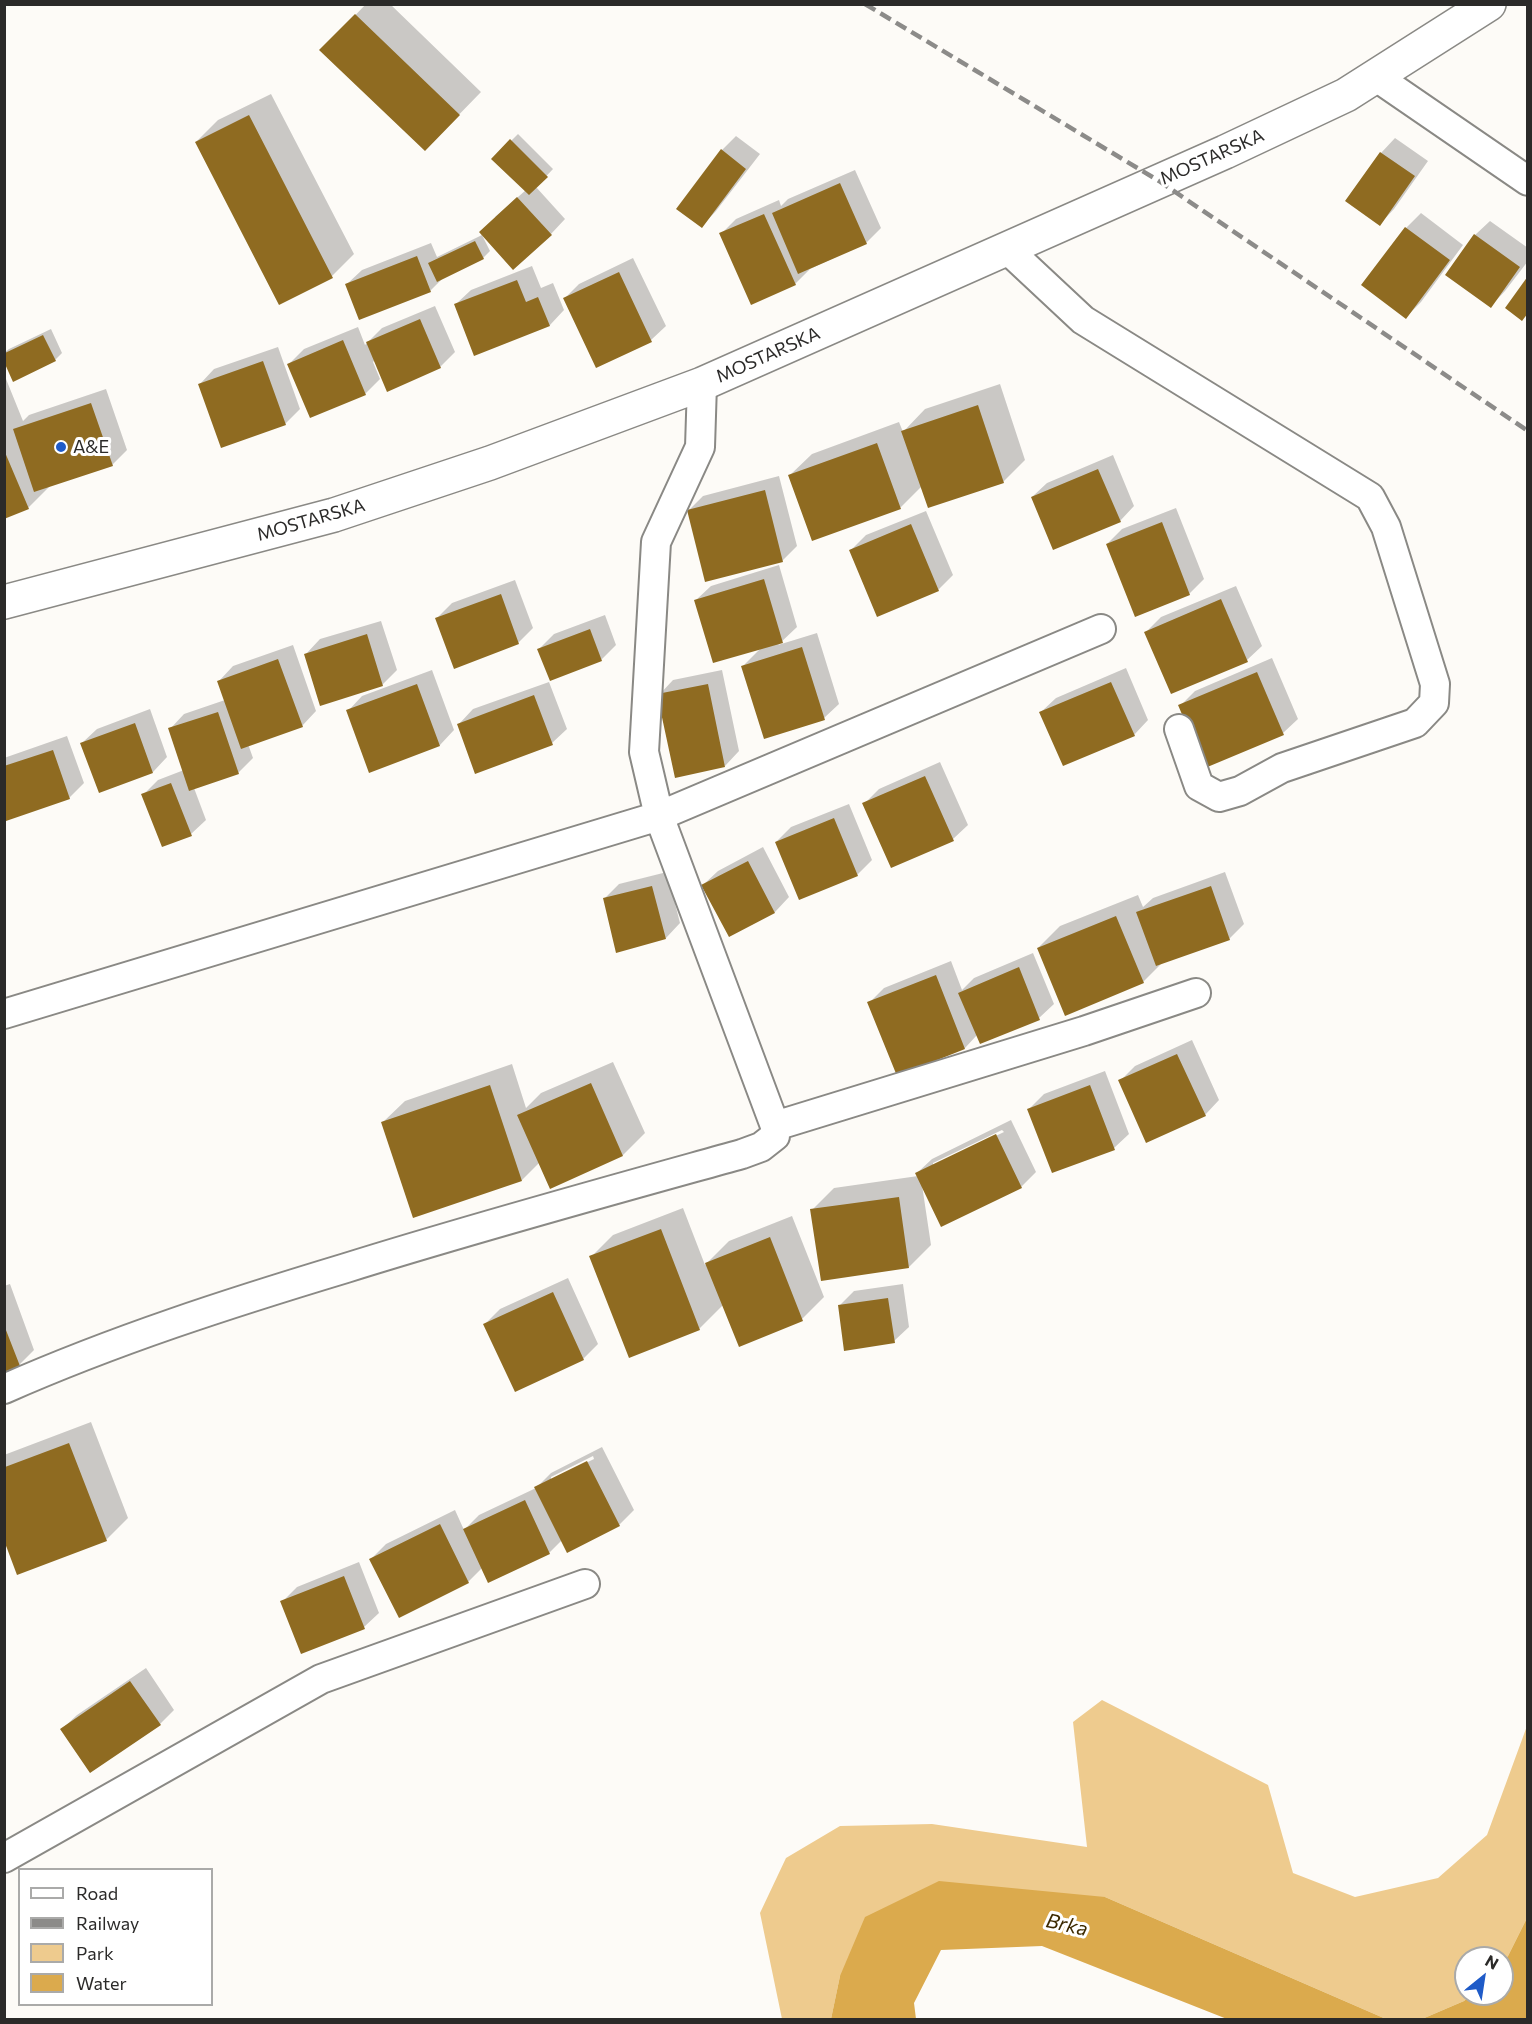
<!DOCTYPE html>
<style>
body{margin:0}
#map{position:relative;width:1532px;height:2024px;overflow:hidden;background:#fdfbf7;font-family:Commissioner,sans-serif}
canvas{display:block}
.frame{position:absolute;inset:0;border:6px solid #2b2a29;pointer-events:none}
.legend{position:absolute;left:18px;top:1868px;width:195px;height:138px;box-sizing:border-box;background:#fff;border:2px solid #aaaaa9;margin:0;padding:8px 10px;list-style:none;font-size:18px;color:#2b2a29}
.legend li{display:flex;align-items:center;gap:12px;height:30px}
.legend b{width:30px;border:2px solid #aaaaa9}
.north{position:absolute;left:1454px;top:1946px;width:60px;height:60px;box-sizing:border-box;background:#fff;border:2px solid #aaaaa9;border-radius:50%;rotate:30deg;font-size:16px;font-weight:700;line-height:24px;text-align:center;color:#2b2a29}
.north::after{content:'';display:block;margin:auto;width:21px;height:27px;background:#1f5bc8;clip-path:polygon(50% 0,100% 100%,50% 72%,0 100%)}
</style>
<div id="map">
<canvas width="1532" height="2024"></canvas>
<div class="frame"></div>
<ul class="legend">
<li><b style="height:8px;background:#fff"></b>Road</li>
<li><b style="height:8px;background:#8c8b89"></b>Railway</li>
<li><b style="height:16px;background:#eecb8e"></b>Park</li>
<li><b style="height:16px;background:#dbaa4d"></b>Water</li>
</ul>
<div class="north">N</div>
</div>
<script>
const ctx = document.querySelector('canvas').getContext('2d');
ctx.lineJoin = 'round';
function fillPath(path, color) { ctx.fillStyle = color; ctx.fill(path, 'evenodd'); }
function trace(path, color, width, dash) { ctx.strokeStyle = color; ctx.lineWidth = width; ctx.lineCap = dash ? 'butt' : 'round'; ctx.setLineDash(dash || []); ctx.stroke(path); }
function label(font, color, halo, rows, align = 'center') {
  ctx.font = font + ' Commissioner,sans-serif'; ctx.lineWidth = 6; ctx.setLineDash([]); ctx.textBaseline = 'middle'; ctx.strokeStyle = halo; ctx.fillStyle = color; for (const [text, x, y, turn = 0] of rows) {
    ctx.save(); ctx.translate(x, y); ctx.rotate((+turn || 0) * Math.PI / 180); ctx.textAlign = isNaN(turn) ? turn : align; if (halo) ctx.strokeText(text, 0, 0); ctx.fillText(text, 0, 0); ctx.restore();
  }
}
fillPath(new Path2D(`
 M 1102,1700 L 1268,1785 L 1293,1873 L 1355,1897 L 1438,1878 L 1487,1835 L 1527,1726 L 1527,1918 L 1508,1956 L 1502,1962 L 1502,1958 L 1466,1958 L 1466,1994 L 1471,1994 L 1464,2001 L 1422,2019 L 1386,2019 L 1105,1897 L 840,1976 L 831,2019 L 782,2019 L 760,1913 L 786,1858 L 840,1826 L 932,1824 L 1087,1847 L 1073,1722 Z`), '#eecb8e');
fillPath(new Path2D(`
 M 939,1881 L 1105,1897 L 1386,2019 L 1227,2019 L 1042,1946 L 941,1950 L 914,2003 L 916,2019 L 831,2019 L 840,1976 L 865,1917 Z
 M 1527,1918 L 1527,2019 L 1422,2019 L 1464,2001 L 1471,1994 L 1502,1994 L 1502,1962 L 1508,1956 Z`), '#dbaa4d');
fillPath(new Path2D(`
 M 366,4 L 390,4 L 481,92 L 447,127 L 322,50 Z
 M 271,94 L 354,254 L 332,276 L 279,303 L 196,142 L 218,120 Z
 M 518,134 L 553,169 L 536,187 L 565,219 L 551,234 L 495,217 L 526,190 L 493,159 Z
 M 736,136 L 760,154 L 716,211 L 702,226 L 722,150 Z
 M 1395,138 L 1428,161 L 1394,209 L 1380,224 L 1381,153 Z
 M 855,170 L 881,228 L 866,243 L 810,269 L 795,284 L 721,234 L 736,219 L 779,200 L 781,206 L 788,199 Z
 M 1421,213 L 1463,245 L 1421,302 L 1406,317 L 1363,285 L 1406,228 Z
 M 1490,221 L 1528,248 L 1528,261 L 1505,291 L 1491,306 L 1475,235 Z
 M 482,235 L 490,251 L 483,258 L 444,277 L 430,291 L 347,284 L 362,270 L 431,243 L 437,257 Z
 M 633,258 L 666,326 L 651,340 L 564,299 L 579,284 Z
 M 532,266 L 541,288 L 553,283 L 564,310 L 550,325 L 456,304 L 471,290 Z
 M 435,306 L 455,352 L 440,367 L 375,360 L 373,362 L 380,379 L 365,394 L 289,364 L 304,349 L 358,327 L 365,345 L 382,328 Z
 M 51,329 L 62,353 L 55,360 L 14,380 L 4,361 L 4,353 L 9,349 Z
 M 278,347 L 300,409 L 285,424 L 200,384 L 214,369 Z
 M 4,374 L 23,421 L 29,415 L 106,389 L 127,450 L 112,465 L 50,486 L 28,508 L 4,517 Z
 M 1000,384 L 1025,460 L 1003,482 L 922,486 L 901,507 L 813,539 L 789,476 L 812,454 L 899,422 L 903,432 L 925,409 Z
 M 1113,455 L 1134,506 L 1120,521 L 1032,497 L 1047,483 Z
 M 779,476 L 797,546 L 782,561 L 689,510 L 703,496 Z
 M 1176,508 L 1204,579 L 1189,594 L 1107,544 L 1122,529 Z
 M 926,511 L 953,575 L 938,590 L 851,550 L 866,535 Z
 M 779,565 L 797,627 L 778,645 L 817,633 L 839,704 L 824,718 L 743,666 L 762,647 L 696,600 L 711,586 Z
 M 515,580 L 533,628 L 518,643 L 437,618 L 452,603 Z
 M 1236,586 L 1262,646 L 1247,660 L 1146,632 L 1161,617 Z
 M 605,615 L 616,645 L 601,660 L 539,649 L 554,634 Z
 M 381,621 L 397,670 L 382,685 L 306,654 L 320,639 Z
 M 293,645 L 316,711 L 302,726 L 248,744 L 253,758 L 238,773 L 194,788 L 206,820 L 191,834 L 143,795 L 158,780 L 184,770 L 170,729 L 184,714 L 225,700 L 219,681 L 233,666 Z
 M 1272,658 L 1298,719 L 1283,733 L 1206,766 L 1180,706 L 1195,691 Z
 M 1126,668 L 1148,720 L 1134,735 L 1041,712 L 1056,698 Z
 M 432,670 L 454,730 L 440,745 L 348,711 L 362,696 Z
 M 722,670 L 739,751 L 725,766 L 659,695 L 673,680 Z
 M 549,682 L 567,729 L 552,743 L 459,724 L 473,709 Z
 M 150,709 L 167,757 L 153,772 L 82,743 L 97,729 Z
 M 67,736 L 84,783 L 69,798 L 4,811 L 4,758 Z
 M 940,762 L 968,825 L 953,839 L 864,804 L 879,789 Z
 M 849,804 L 872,860 L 857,875 L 776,842 L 791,827 Z
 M 763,847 L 789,897 L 775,912 L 730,935 L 703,885 L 718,871 Z
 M 667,872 L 680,923 L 666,938 L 604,899 L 619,884 Z
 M 1225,872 L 1244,924 L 1229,939 L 1162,963 L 1143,982 L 1038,948 L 1060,926 L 1138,895 L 1143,907 L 1153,898 Z
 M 1033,953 L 1054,1004 L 1039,1018 L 980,1042 L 977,1035 L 965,1048 L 898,1074 L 869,1003 L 884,988 L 951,961 L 962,990 L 974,978 Z
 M 1192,1040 L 1219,1100 L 1205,1115 L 1120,1081 L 1135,1066 Z
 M 613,1062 L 645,1133 L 623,1155 L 540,1162 L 522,1180 L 382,1123 L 405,1101 L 512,1064 L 526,1108 L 541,1093 Z
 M 1105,1071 L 1129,1134 L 1114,1148 L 1029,1109 L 1044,1094 Z
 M 1011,1120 L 1036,1172 L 1021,1187 L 942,1225 L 922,1185 L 931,1245 L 909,1267 L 812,1210 L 834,1188 L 918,1176 L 917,1173 L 932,1159 ZM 1002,1130 L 1004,1132 L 933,1166 L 933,1163 Z
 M 683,1208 L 705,1265 L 729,1241 L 792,1216 L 824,1297 L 802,1319 L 724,1304 L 699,1329 L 591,1257 L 613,1235 Z
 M 568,1278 L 598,1344 L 583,1359 L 485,1324 L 500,1309 Z
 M 10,1284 L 34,1350 L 19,1365 L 4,1370 L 4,1286 Z
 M 903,1284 L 909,1327 L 894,1341 L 839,1306 L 854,1291 Z
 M 91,1422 L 128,1518 L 106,1540 L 7,1546 L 4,1549 L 4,1455 Z
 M 602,1447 L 634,1510 L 619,1525 L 562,1540 L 549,1553 L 482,1568 L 468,1582 L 371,1559 L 386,1544 L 455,1510 L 464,1530 L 479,1515 L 536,1488 L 551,1473 ZM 593,1456 L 594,1459 L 551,1480 L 551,1477 Z
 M 359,1562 L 379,1613 L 364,1627 L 302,1652 L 282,1602 L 297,1587 Z
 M 146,1668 L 174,1710 L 160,1724 L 62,1729 L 77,1715 Z`), '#0003');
fillPath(new Path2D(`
 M 355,14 L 460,115 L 425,151 L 319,50 Z
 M 249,115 L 333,278 L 279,305 L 195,142 Z
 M 510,139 L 548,177 L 529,195 L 491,159 Z
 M 721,149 L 746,169 L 702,228 L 676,209 Z
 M 1380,152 L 1415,176 L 1380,226 L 1345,201 Z
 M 840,183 L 867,244 L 798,274 L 772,213 Z
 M 517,197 L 552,235 L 513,270 L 479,232 Z
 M 764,214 L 796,285 L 751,305 L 719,233 Z
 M 1405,227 L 1450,260 L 1406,319 L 1361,285 Z
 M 1474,234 L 1520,267 L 1491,308 L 1445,275 Z
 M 475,241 L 484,259 L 437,282 L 428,263 Z
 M 417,256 L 431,292 L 359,320 L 345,284 Z
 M 619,272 L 652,342 L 596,368 L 563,298 Z
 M 1528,276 L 1528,313 L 1522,321 L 1505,308 Z
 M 517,280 L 526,302 L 538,297 L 550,326 L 474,356 L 454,304 Z
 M 420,319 L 441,368 L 387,392 L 366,342 Z
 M 43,335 L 56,361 L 13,382 L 5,364 L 5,353 Z
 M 343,340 L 366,395 L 310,418 L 287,364 Z
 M 263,361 L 286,425 L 221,448 L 198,384 Z
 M 91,403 L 113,466 L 34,492 L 13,429 Z
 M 978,405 L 1004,483 L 928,508 L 901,431 Z
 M 877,443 L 901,509 L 812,541 L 788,475 Z
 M 4,450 L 29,509 L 4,519 Z
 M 1098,469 L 1121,522 L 1053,550 L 1031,497 Z
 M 765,490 L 783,562 L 705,582 L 687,510 Z
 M 1162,522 L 1190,595 L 1135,617 L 1106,544 Z
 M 911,524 L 939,591 L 877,617 L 849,550 Z
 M 764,579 L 783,643 L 713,663 L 694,600 Z
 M 501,594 L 519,644 L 454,669 L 435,618 Z
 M 1221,599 L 1248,662 L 1171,694 L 1144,632 Z
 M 590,629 L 602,661 L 550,681 L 537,649 Z
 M 367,634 L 383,686 L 320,706 L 304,654 Z
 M 802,647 L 825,720 L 764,739 L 741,666 Z
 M 278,659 L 303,727 L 241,749 L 217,681 Z
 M 1257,672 L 1284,735 L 1205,768 L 1178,705 Z
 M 1111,682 L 1135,736 L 1063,766 L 1039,712 Z
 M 417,684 L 440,746 L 369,773 L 346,710 Z
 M 708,684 L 725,767 L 675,778 L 657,694 Z
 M 534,695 L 553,745 L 475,774 L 457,724 Z
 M 218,712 L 239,774 L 189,791 L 168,728 Z
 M 135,723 L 153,773 L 99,793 L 80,743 Z
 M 53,750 L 70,799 L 6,821 L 4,816 L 4,766 Z
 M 925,776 L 954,841 L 891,868 L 862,803 Z
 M 171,783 L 192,836 L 162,847 L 141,794 Z
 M 834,818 L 858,876 L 799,900 L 775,842 Z
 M 748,861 L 775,913 L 729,937 L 701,885 Z
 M 652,886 L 666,939 L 616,953 L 603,898 Z
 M 1211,886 L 1230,940 L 1156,966 L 1136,912 Z
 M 1116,916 L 1144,983 L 1065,1016 L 1037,948 Z
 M 1019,967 L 1040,1020 L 980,1044 L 958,993 Z
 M 936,975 L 965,1049 L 897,1076 L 867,1002 Z
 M 1177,1054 L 1206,1116 L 1146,1143 L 1118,1080 Z
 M 591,1083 L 623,1156 L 550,1189 L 517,1115 Z
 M 490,1085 L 522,1181 L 413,1218 L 381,1122 Z
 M 1090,1085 L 1115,1150 L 1052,1173 L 1027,1109 Z
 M 996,1134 L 1022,1188 L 941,1227 L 915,1173 Z
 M 899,1197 L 909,1268 L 821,1281 L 810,1209 Z
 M 661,1229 L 700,1330 L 629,1358 L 589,1256 Z
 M 770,1237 L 803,1321 L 739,1347 L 705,1263 Z
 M 553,1292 L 584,1360 L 515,1392 L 483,1324 Z
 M 888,1298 L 895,1343 L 844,1351 L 838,1305 Z
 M 4,1325 L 20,1366 L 4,1372 Z
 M 69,1443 L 107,1541 L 17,1575 L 5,1543 L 5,1467 Z
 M 587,1461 L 620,1526 L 567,1553 L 534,1487 Z
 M 525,1500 L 550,1554 L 488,1583 L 463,1529 Z
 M 440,1524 L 469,1583 L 399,1618 L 369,1559 Z
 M 344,1576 L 365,1629 L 301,1654 L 280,1601 Z
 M 130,1681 L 161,1725 L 90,1773 L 60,1729 Z`), '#8f6b21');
const street = new Path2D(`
 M 1375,76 L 1528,181
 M 1007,249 L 1083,320 L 1370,497 L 1386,527 L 1435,684 L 1434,703 L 1415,723 L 1282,768 L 1240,791 L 1219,797 L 1199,786 L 1179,729
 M 4,1014 L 659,816 L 1101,629
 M 775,1126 L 1084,1031 L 1196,993
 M 4,1389 C 115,1340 230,1303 346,1268 C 477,1227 609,1191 742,1154 L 761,1147 L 775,1136 L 775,1126 L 659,816 L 644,752 L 656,542 L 700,447 L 702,384
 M 4,1858 L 321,1679 L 585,1584`);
const secondary = new Path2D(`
 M 4,602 L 334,515 L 490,463 L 702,384 L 1225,152 L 1346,95 L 1489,4`);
trace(street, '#8a8985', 32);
trace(secondary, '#8a8985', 36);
trace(street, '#fff', 28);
trace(secondary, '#fff', 33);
trace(new Path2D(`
 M 865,4 L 1159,181 L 1528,431`), '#8c8b89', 4.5, [12, 6]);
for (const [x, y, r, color] of [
 [61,447,6,"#1f5bc8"]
]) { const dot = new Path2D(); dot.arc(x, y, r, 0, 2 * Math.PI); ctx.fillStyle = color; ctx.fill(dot); trace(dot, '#fff', 2); }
label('18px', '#2b2a29', '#fff', [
 ["MOSTARSKA",1212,157,-24],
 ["MOSTARSKA",768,355,-24],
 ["MOSTARSKA",311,520,-16]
]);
label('18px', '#2b2a29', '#fff', [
 ["A&E",73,447]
], 'left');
label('italic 20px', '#3c2900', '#fff', [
 ["Brka",1067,1925,13]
]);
</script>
